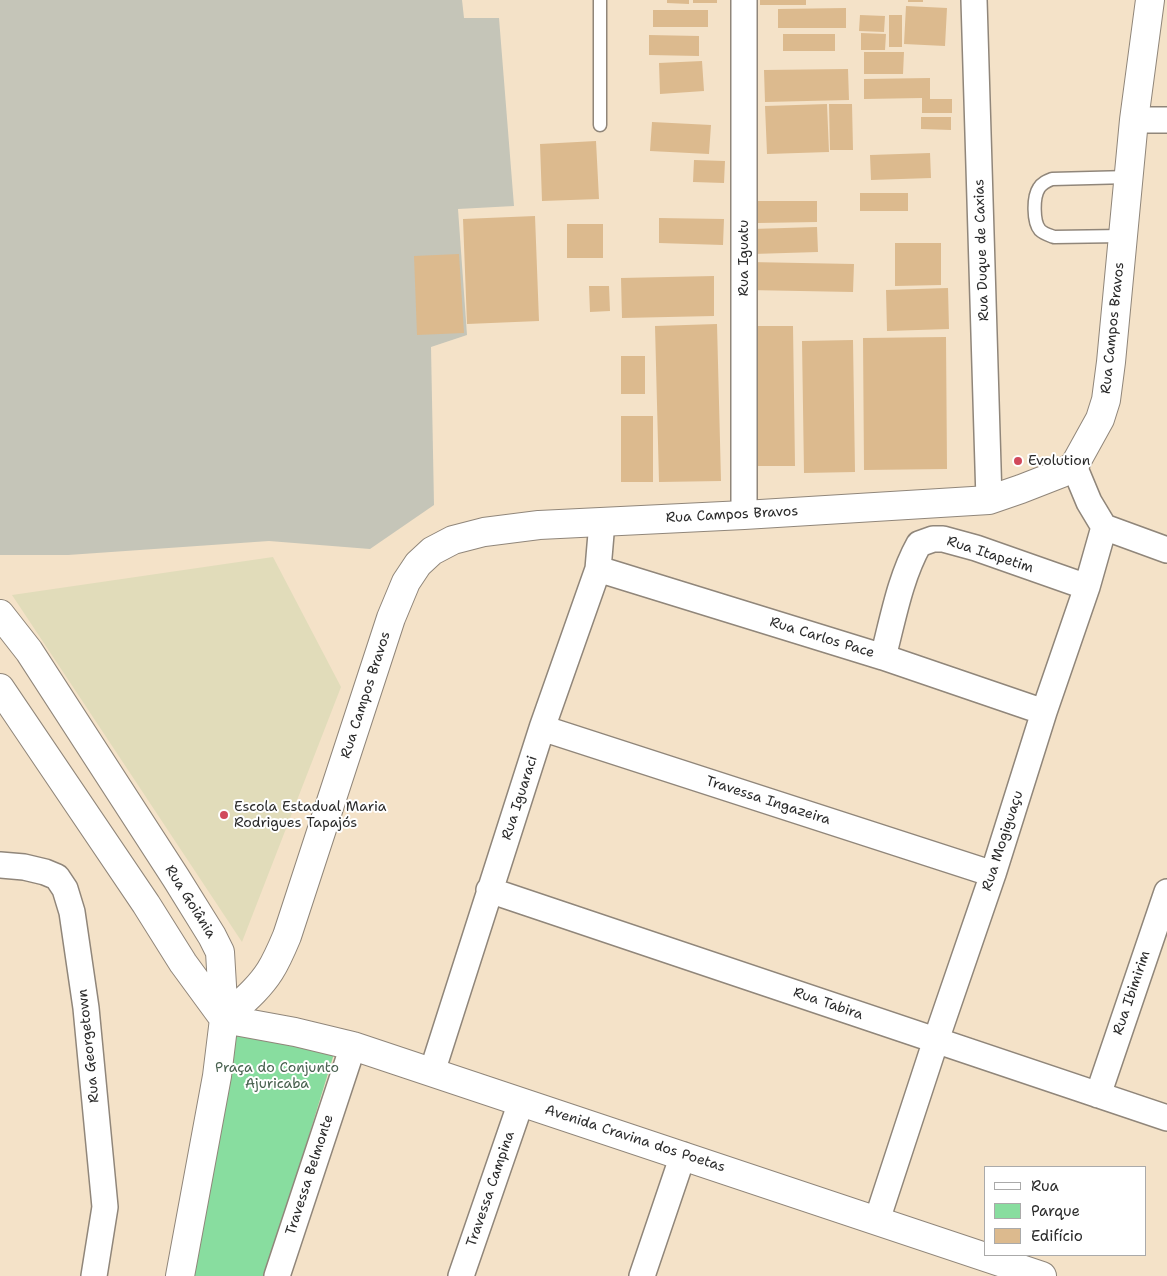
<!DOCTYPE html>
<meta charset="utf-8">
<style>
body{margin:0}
#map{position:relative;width:1167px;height:1276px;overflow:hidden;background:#f4e2c8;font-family:"Shantell Sans",sans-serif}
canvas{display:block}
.legend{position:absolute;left:984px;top:1166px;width:162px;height:90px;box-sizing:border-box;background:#fff;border:1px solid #aaa;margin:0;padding:6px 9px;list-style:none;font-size:15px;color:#2b2b2b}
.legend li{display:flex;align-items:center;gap:10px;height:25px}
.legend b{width:25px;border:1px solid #aaa}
</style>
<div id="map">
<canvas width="1167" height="1276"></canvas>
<ul class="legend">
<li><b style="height:6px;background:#fff"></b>Rua</li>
<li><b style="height:14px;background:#88dd9f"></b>Parque</li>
<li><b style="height:14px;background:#dcba8e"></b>Edifício</li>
</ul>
</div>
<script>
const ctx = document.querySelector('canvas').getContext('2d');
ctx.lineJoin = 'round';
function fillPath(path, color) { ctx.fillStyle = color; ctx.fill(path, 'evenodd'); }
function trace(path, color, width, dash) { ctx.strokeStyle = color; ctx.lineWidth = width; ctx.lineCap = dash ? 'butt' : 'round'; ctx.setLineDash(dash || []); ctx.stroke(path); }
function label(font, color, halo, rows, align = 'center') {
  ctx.font = font + ' "Shantell Sans",sans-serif'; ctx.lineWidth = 4; ctx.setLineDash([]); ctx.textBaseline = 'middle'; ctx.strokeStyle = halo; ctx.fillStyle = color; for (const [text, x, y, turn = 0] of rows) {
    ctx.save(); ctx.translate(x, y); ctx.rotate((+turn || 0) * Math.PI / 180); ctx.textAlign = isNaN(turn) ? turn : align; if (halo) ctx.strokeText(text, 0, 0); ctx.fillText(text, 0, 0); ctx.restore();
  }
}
fillPath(new Path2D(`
 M 273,557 L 341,687 L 242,942 L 12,595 Z`), '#e1dcba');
fillPath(new Path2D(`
 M 0,0 L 462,0 L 464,18 L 499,18 L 514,206 L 458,209 L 467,335 L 431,347 L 434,505 L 370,549 L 269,541 L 68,555 L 0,555 Z`), '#c5c5b8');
fillPath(new Path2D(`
 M 241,1011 L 337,1044 L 266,1276 L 190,1276 Z`), '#88dd9f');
fillPath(new Path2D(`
 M 667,0 L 689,0 L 689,4 L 667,3 Z
 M 693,0 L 717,0 L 717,3 L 693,3 Z
 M 760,0 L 806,0 L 806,5 L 760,5 Z
 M 908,0 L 923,0 L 923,2 L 908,2 Z
 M 906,6 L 947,8 L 945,46 L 904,44 Z
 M 846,8 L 846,28 L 778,28 L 778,9 Z
 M 653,10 L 708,10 L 708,27 L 653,27 Z
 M 860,15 L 885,16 L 884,32 L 859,31 Z
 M 889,15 L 902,15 L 902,47 L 889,47 Z
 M 861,33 L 886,34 L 885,50 L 861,50 Z
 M 783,34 L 835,34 L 835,51 L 783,51 Z
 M 649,35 L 699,36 L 699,56 L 649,55 Z
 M 864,52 L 904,52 L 903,74 L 864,74 Z
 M 702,61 L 704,91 L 660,94 L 659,63 Z
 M 848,69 L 849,100 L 765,102 L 764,70 Z
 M 930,78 L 930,99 L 952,99 L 952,113 L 922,113 L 922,98 L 864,99 L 864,79 Z
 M 827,104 L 829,152 L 767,154 L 765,106 Z
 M 829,104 L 852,104 L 853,150 L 830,150 Z
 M 921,117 L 951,117 L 951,130 L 921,129 Z
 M 652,122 L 711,125 L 709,154 L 650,151 Z
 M 596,141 L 599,199 L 542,201 L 540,144 Z
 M 930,153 L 931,178 L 871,180 L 870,155 Z
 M 694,160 L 725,161 L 724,183 L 693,182 Z
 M 860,193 L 908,193 L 908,211 L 860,211 Z
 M 758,201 L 817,201 L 817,222 L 758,223 Z
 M 535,216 L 539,321 L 467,324 L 463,219 Z
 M 659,218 L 724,219 L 723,245 L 659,243 Z
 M 567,224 L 603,224 L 603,258 L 567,258 Z
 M 817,227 L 818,252 L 753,254 L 752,229 Z
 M 895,243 L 941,243 L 941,285 L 895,286 Z
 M 459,254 L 464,333 L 417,335 L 414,256 Z
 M 749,262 L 854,264 L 853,292 L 748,290 Z
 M 714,276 L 714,316 L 622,318 L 621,278 Z
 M 589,286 L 609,286 L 610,311 L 590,312 Z
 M 948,288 L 949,329 L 887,331 L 886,290 Z
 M 717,324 L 721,481 L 659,482 L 655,326 Z
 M 754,326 L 793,326 L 795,466 L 755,466 Z
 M 946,337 L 947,469 L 864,470 L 863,338 Z
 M 853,340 L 855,472 L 804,473 L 802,341 Z
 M 621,356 L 645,356 L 645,394 L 621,394 Z
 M 621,416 L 653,416 L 653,482 L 621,482 Z`), '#dcba8e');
const service = new Path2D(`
 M 600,0 L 600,125
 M 1123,236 L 1054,237 C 1049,235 1044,234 1040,230 C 1033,222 1033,197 1039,188 C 1042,183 1047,181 1052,179 L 1129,177`);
const minor = new Path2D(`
 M 974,0 L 989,500
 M 1134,120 L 1167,120
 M 744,515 L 744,0
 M 1104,527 L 1167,550
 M 598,569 L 883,657 L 1044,712
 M 883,657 C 893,619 900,578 919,544 L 933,539 L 943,539 L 976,548 L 1087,587
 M 542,728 L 993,874
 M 0,865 L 24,867 L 45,872 L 57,877 L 65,889 L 72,912 L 86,1008 L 105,1207 L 94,1276
 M 489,890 L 1167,1118
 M 432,1072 L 542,728 L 598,569 L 602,522
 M 1098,1095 L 1167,892
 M 877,1220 L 936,1040 L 993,874 L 1044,712 L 1087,587 L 1104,527 L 1089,502 L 1074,466
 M 277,1276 L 353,1046
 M 461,1276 L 521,1102
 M 642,1276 L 683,1155`);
const tertiary = new Path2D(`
 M 0,614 L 29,651 L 176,878 L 212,936 L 220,952 L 224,1019 L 217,1076 L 180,1276
 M 0,688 L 146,904 L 183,963 L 224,1019
 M 224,1019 C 240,1004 258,990 270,971 C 277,960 282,948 287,936 L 391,618 L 406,582 L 418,564 L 432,551 L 453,540 L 484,532 L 539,525 L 744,515 L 989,500 L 1021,489 L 1062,473 L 1074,466 L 1100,419 L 1106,400 L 1111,362 L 1134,120 L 1150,0
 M 224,1019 L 295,1032 L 353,1046 L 1042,1276`);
trace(service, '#90867a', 15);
trace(minor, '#90867a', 28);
trace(tertiary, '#90867a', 30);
trace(service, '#fff', 12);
trace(minor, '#fff', 25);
trace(tertiary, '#fff', 28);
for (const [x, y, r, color] of [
 [1018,461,5,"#d1495b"],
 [224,815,5,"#d1495b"]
]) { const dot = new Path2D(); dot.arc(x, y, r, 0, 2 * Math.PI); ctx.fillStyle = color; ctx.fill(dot); trace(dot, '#fff', 2); }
label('14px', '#2b2b2b', '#fff', [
 ["Rua Duque de Caxias",982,250,-92],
 ["Rua Iguatu",744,258,-90],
 ["Rua Campos Bravos",1113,328,-84],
 ["Rua Campos Bravos",732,515,-3],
 ["Rua Itapetim",990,555,18],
 ["Rua Carlos Pace",822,638,17],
 ["Rua Campos Bravos",366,695,-72],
 ["Rua Iguaraci",520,798,-72],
 ["Travessa Ingazeira",768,801,18],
 ["Rua Mogiguaçu",1003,841,-72],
 ["Rua Goiânia",190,902,58],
 ["Rua Ibimirim",1132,993,-71],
 ["Rua Tabira",828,1004,19],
 ["Rua Georgetown",89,1046,-96],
 ["Avenida Cravina dos Poetas",635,1139,18],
 ["Travessa Belmonte",310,1175,-72],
 ["Travessa Campina",491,1189,-71]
]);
label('14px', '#2b2b2b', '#fff', [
 ["Evolution",1028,461],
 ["Escola Estadual Maria",234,807],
 ["Rodrigues Tapajós",234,823]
], 'left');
label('14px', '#47604e', '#fff', [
 ["Praça do Conjunto",277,1068],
 ["Ajuricaba",277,1084]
]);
</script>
